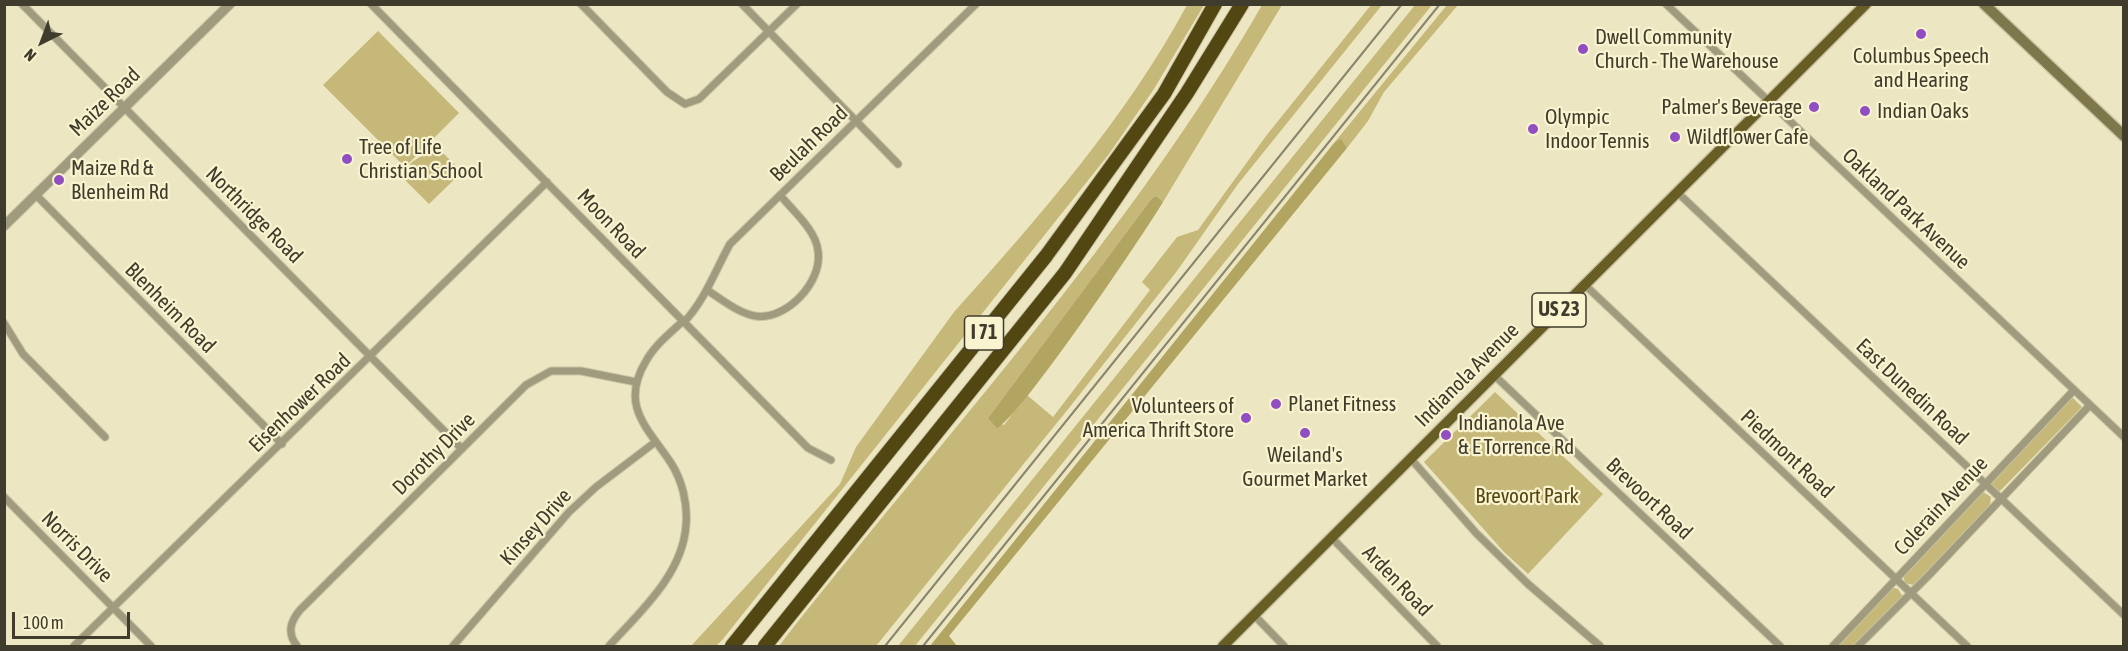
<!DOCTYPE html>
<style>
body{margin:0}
#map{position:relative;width:2128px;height:651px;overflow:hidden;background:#ede6c2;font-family:"Asap Condensed",sans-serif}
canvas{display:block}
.frame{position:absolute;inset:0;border:6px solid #3f3c2d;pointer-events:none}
.north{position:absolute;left:12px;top:12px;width:60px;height:60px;-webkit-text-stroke:4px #faf3cf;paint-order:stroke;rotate:222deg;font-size:16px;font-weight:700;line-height:24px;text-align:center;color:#3f3c2d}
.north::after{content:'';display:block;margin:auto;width:21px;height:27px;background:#3f3c2d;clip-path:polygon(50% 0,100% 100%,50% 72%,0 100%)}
.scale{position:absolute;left:12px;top:612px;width:118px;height:27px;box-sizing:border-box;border:3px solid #3f3c2d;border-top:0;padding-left:8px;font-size:18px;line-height:21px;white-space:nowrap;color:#3f3c2d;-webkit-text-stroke:4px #faf3cf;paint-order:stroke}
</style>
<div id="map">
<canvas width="2128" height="651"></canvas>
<div class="frame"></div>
<div class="north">N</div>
<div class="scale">100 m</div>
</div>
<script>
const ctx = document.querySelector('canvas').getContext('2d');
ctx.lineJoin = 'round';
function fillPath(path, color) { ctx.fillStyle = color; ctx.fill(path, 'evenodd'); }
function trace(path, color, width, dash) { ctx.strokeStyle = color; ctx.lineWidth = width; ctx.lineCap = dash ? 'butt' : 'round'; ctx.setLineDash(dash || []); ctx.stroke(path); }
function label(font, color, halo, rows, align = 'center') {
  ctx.font = font + ' "Asap Condensed",sans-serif'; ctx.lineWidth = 4.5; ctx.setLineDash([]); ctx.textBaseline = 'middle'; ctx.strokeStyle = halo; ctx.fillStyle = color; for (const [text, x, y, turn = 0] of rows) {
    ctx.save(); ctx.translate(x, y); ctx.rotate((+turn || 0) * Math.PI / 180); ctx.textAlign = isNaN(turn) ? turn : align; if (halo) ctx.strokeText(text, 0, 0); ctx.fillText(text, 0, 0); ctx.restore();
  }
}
fillPath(new Path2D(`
 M 1187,5 L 1204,5 L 1154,89 L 1109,154 L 723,639 L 716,646 L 691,646 L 840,484 L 856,447 L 954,312 C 1040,216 1126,118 1187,5 Z
 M 1262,5 L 1282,5 L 1163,202 L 1157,196 L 1152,198 L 988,418 L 1004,425 L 1027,395 L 1053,417 L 1150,290 L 1142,282 L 1177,237 L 1198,230 L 1266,136 L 1371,5 L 1382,5 L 1238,184 L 1177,271 L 1069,408 L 876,646 L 779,646 C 943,436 1129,237 1262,5 Z
 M 1415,5 L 1432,5 L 915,646 L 898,646 Z
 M 1447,5 L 1458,5 L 1384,92 L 1368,121 L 1347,148 L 1341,140 L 1334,143 Z
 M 378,31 L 459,113 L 405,167 L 323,85 Z
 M 429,151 L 444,154 L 462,172 L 429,204 L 401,176 L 412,162 Z
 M 1495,392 L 1603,494 L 1528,574 L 1504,552 L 1424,462 Z
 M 2072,397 L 2082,407 L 1999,492 L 1990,485 Z
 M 1983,492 L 1991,497 L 1990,505 L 1929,573 L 1913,585 L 1905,583 L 1903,574 L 1978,494 Z
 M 1890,587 L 1898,589 L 1903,597 L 1856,646 L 1835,646 Z`), '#c5b879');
fillPath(new Path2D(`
 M 1341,139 L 1347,148 L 949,636 L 957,646 L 930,646 L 1334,143 Z
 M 1157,196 L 1163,202 C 1144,234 1019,419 997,428 L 988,418 L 1152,198 Z`), '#b2a461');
const minor = new Path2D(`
 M 22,4 L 462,449
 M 371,4 L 808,448 L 831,460
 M 581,4 L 667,92 L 685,104 L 699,99 L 797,4
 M 742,4 L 898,164
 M 1666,4 L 2124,437
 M 1677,192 L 2124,615
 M 36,195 L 282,444
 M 1585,285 L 1967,646
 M 707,290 C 721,299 738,313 755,316 C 786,321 823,282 818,251 C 816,230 793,211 780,195
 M 684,322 C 705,300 715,271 730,244 L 976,4
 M 4,323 L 23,354 L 105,437
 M 1495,376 L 1780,646
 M 1411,459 L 1476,533 L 1528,584 L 1600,646
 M 4,497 L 151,646
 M 1332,538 L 1437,646
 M 1254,615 L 1284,646
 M 74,646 L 547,182
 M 297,646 C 287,633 290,622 300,610 L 526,385 L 551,371 L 581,371 L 636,382
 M 453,646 L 569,512 L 596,487 L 654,443
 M 609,646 C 640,612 683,574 686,525 C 688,504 682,480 671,463 C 648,428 619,406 646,361 C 655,345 670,333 683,321
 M 1833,646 L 2074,390
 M 1858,646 L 1931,573 L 2090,405`);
const tertiary = new Path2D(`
 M 4,226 L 230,4`);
const secondary = new Path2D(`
 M 1984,4 L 2124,136`);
const primary = new Path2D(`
 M 1223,646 L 1866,4`);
const motorway = new Path2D(`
 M 732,646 L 1046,256 L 1164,94 L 1215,4
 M 765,646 L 1065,273 L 1187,93 L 1242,4`);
trace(minor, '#cac4a4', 9);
trace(tertiary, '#cac4a4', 11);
trace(secondary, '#cac4a4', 13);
trace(primary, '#cac4a4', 13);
trace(motorway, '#cac4a4', 16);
trace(minor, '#a09b7e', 7);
trace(tertiary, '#a09b7e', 9);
trace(secondary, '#7f774c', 10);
trace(primary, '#685d25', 10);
trace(motorway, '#524712', 14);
trace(new Path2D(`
 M 885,646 L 1402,4
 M 923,646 L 1440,4`), '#8a856d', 2);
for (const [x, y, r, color] of [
 [1921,34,6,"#904ec2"],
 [1583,49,6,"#904ec2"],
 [1814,107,6,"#904ec2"],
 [1865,111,6,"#904ec2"],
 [1533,129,6,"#904ec2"],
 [1675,137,6,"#904ec2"],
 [347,159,6,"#904ec2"],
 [59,180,6,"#904ec2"],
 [1276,404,6,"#904ec2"],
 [1246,418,6,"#904ec2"],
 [1305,433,6,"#904ec2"],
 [1446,435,6,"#904ec2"]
]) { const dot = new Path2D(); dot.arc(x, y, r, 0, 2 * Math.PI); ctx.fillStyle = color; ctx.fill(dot); trace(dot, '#faf3cf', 2); }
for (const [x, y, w] of [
 [1559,310,54],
 [984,333,39]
]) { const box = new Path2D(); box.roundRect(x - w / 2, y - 17, w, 34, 4.5); ctx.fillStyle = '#faf3cf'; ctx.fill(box); trace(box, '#3f3c2d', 1.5); }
label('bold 20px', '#3f3c2d', null, [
 ["US 23",1559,310],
 ["I 71",984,333]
]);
label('21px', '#3f3c2d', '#faf3cf', [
 ["Dwell Community",1595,37],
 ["Church - The Warehouse",1595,61],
 ["Columbus Speech",1921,56,"center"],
 ["and Hearing",1921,80,"center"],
 ["Palmer's Beverage",1802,107,"right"],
 ["Indian Oaks",1877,111],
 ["Olympic",1545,117],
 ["Indoor Tennis",1545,141],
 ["Wildflower Cafe",1687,137],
 ["Tree of Life",359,147],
 ["Christian School",359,171],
 ["Maize Rd &",71,168],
 ["Blenheim Rd",71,192],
 ["Planet Fitness",1288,404],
 ["Volunteers of",1234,406,"right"],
 ["America Thrift Store",1234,430,"right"],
 ["Indianola Ave",1458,423],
 ["& E Torrence Rd",1458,447],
 ["Weiland's",1305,455,"center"],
 ["Gourmet Market",1305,479,"center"]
], 'left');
label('21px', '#3f3c2d', '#faf3cf', [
 ["Maize Road",105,102,-44],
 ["Beulah Road",809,144,-44],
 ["Oakland Park Avenue",1906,209,43],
 ["Northridge Road",254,215,45],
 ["Moon Road",611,224,46],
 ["Blenheim Road",170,308,45],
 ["Indianola Avenue",1467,375,-45],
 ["East Dunedin Road",1912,392,43],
 ["Eisenhower Road",300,403,-44],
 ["Dorothy Drive",434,454,-45],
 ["Piedmont Road",1787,454,43],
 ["Brevoort Road",1649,499,43],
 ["Colerain Avenue",1941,506,-47],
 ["Kinsey Drive",536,527,-48],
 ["Norris Drive",77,547,45],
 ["Arden Road",1397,581,46]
]);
label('21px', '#524712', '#faf3cf', [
 ["Brevoort Park",1527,496]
]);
</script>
